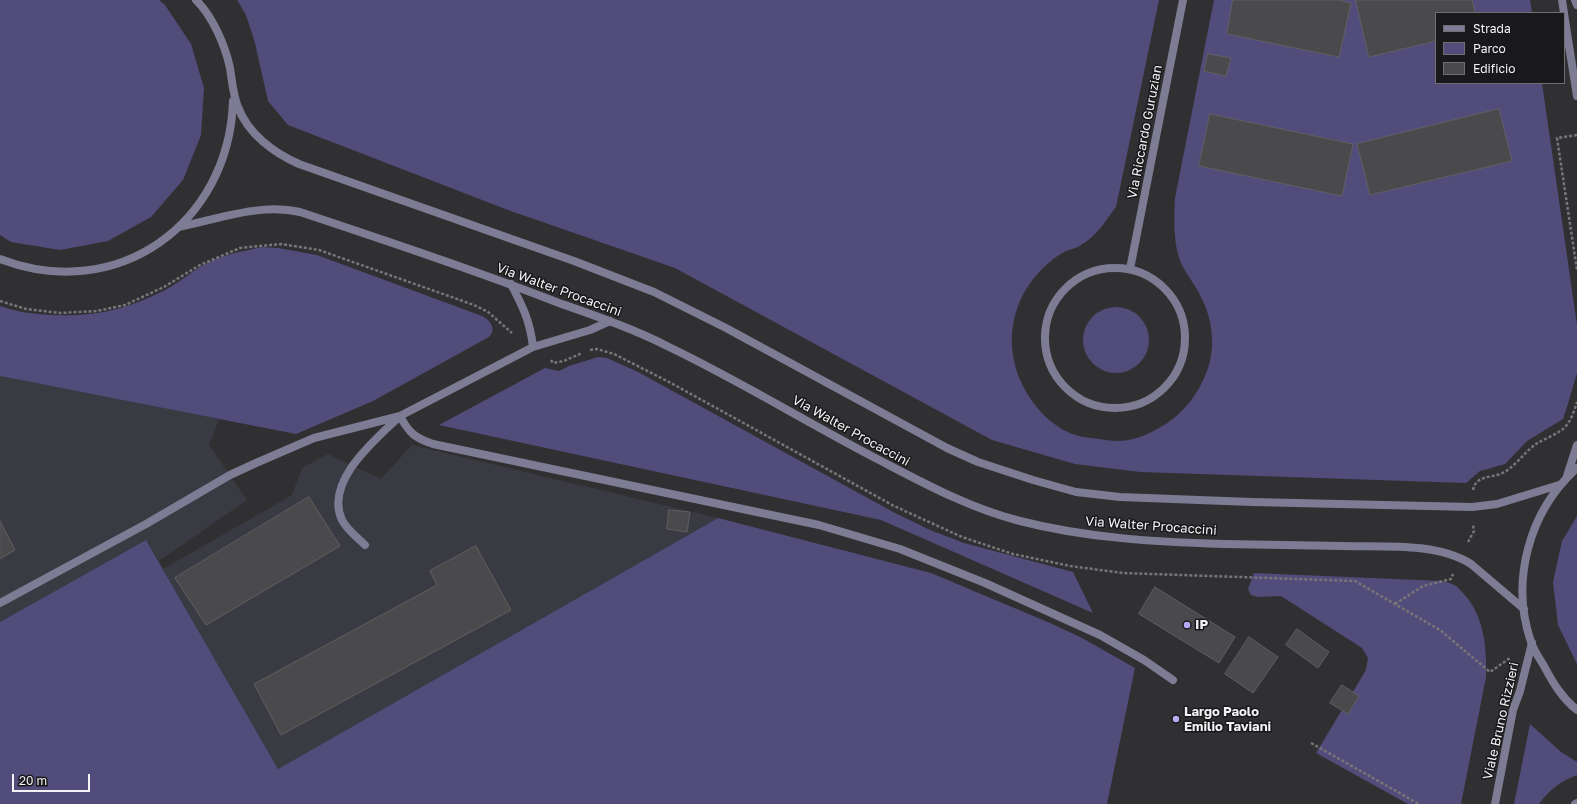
<!DOCTYPE html>
<style>
body{margin:0}
#map{position:relative;width:1577px;height:804px;overflow:hidden;background:#303033;font-family:"Golos Text",sans-serif}
canvas{display:block}
.legend{position:absolute;left:1435px;top:12px;width:130px;height:72px;box-sizing:border-box;background:#19181a;border:1px solid #706f71;margin:0;padding:5px 7px;list-style:none;font-size:12px;color:#f3f2f4}
.legend li{display:flex;align-items:center;gap:8px;height:20px}
.legend b{width:20px;border:1px solid #706f71}
.scale{position:absolute;left:12px;top:774px;width:78px;height:18px;box-sizing:border-box;border:2px solid #f3f2f4;border-top:0;padding-left:5px;font-size:12px;line-height:14px;white-space:nowrap;color:#f3f2f4;-webkit-text-stroke:3px #19181a;paint-order:stroke}
</style>
<div id="map">
<canvas width="1577" height="804"></canvas>
<ul class="legend">
<li><b style="height:5px;background:#7e7c94"></b>Strada</li>
<li><b style="height:11px;background:#524c7a"></b>Parco</li>
<li><b style="height:11px;background:#4a4a4d"></b>Edificio</li>
</ul>
<div class="scale">20 m</div>
</div>
<script>
const ctx = document.querySelector('canvas').getContext('2d');
ctx.lineJoin = 'round';
function fillPath(path, color) { ctx.fillStyle = color; ctx.fill(path, 'evenodd'); }
function trace(path, color, width, dash) { ctx.strokeStyle = color; ctx.lineWidth = width; ctx.lineCap = dash ? 'butt' : 'round'; ctx.setLineDash(dash || []); ctx.stroke(path); }
function label(font, color, halo, rows, align = 'center') {
  ctx.font = font + ' "Golos Text",sans-serif'; ctx.lineWidth = 3; ctx.setLineDash([]); ctx.textBaseline = 'middle'; ctx.strokeStyle = halo; ctx.fillStyle = color; for (const [text, x, y, turn = 0] of rows) {
    ctx.save(); ctx.translate(x, y); ctx.rotate((+turn || 0) * Math.PI / 180); ctx.textAlign = isNaN(turn) ? turn : align; if (halo) ctx.strokeText(text, 0, 0); ctx.fillText(text, 0, 0); ctx.restore();
  }
}
fillPath(new Path2D(`
 M 0,376 L 219,419 L 209,445 L 247,500 L 159,561 L 146,540 L 0,622 Z
 M 412,445 L 718,518 L 278,769 L 163,569 L 292,495 L 302,468 L 328,454 L 381,479 Z`), '#3a3a43');
fillPath(new Path2D(`
 M 0,0 L 159,0 L 165,5 L 191,44 L 204,88 L 201,135 L 183,180 L 151,217 L 108,241 L 60,250 L 11,242 L 0,235 Z
 M 237,0 L 1159,0 L 1116,207 C 1106,220 1096,237 1081,245 C 1077,248 1071,249 1066,251 C 1045,262 1026,284 1018,306 C 1010,327 1010,351 1017,372 C 1027,401 1052,431 1083,437 C 1089,438 1094,438 1099,439 C 1106,440 1112,441 1119,441 C 1128,441 1138,438 1147,434 C 1178,421 1199,397 1209,365 C 1215,344 1212,318 1202,299 C 1197,287 1188,277 1182,265 C 1173,246 1174,219 1175,198 L 1214,0 L 1530,0 L 1532,13 L 1436,13 L 1436,83 L 1542,83 L 1577,325 L 1577,373 L 1567,407 L 1563,419 L 1527,441 L 1505,464 L 1480,471 L 1466,483 L 1140,472 L 1075,464 L 992,440 L 675,268 L 508,210 L 288,125 L 268,101 L 255,43 L 246,15 Z
 M 262,247 L 278,248 L 317,255 L 482,316 C 490,320 497,329 489,337 L 373,401 L 296,434 L 0,376 L 0,306 C 17,312 33,314 51,315 C 96,317 125,310 165,290 C 181,282 194,269 209,262 C 226,254 244,251 262,247 Z
 M1083 340a33 33 0 1 1 66 0a33 33 0 1 1-66 0Z
 M 598,357 L 607,358 L 638,372 L 895,513 L 930,530 L 964,543 L 1073,572 L 1093,613 L 881,520 L 439,425 L 545,368 L 559,371 L 569,366 Z
 M 1577,516 L 1577,664 L 1558,625 L 1553,582 L 1562,541 Z
 M 718,518 L 931,573 L 1050,623 L 1082,638 L 1135,668 L 1107,804 L 0,804 L 0,622 L 146,540 L 278,769 Z
 M 1254,573 L 1441,581 C 1446,582 1451,583 1456,586 C 1458,587 1460,590 1462,592 C 1484,614 1487,647 1486,677 L 1461,804 L 1408,804 L 1316,753 L 1366,670 L 1368,658 L 1362,648 L 1281,596 L 1258,597 L 1251,595 L 1248,589 Z
 M 1530,724 L 1561,752 L 1577,762 L 1577,775 C 1561,781 1549,790 1539,804 L 1514,804 Z`), '#524c7a');
const building = new Path2D(`
 M 1233,0 L 1338,0 L 1351,3 L 1339,57 L 1227,34 Z
 M 1356,0 L 1472,0 L 1475,13 L 1436,13 L 1436,41 L 1369,57 Z
 M 1208,54 L 1231,58 L 1226,76 L 1204,71 Z
 M 1499,109 L 1512,161 L 1370,195 L 1357,144 Z
 M 1210,114 L 1353,144 L 1342,196 L 1199,166 Z
 M 309,497 L 340,546 L 206,625 L 175,578 Z
 M 669,510 L 690,512 L 687,532 L 667,529 Z
 M 0,521 L 15,550 L 0,559 Z
 M 476,546 L 511,610 L 281,735 L 254,684 L 437,585 L 430,571 Z
 M 1155,587 L 1235,637 L 1219,663 L 1139,614 Z
 M 1297,629 L 1329,652 L 1318,668 L 1286,645 Z
 M 1249,637 L 1278,657 L 1253,693 L 1225,674 Z
 M 1342,685 L 1359,696 L 1348,714 L 1330,703 Z`);
fillPath(building, '#4a4a4d');
trace(building, '#5f5f62', 1);
trace(new Path2D(`
 M 1577,135 L 1557,138 L 1577,270
 M 0,301 L 26,309 L 60,313 L 97,311 L 125,305 L 164,287 L 200,265 L 240,248 L 281,244 L 319,250 L 474,305 L 488,312 L 512,333
 M 590,350 L 597,349 L 614,354 L 671,383 L 894,506 L 962,537 L 1013,554 L 1070,566 L 1123,573 L 1355,581 L 1440,630 L 1490,672 L 1510,658
 M 551,360 L 553,363 L 564,361 L 582,353
 M 1473,490 C 1476,476 1489,478 1500,474 C 1515,468 1523,453 1536,444 C 1544,439 1555,435 1563,429 C 1571,422 1574,411 1577,402
 M 1468,542 L 1474,531 L 1473,525
 M 1395,604 L 1423,586 L 1451,579 L 1453,574
 M 1311,743 L 1419,804`), '#767678', 2.5, [3, 2]);
trace(new Path2D(`
 M 511,284 C 523,307 530,321 533,347 L 590,330 L 610,321
 M 533,347 L 400,416 C 409,433 415,438 433,444 L 819,525 L 900,549 L 985,583 L 1100,635 L 1144,660 L 1173,680
 M 0,603 L 146,524 L 230,475 L 256,463 L 314,438 L 400,416 C 376,439 324,481 342,520 C 347,530 357,537 365,545`), '#7e7c94', 8);
trace(new Path2D(`
 M1045 338a70 70 0 1 1 140 0a70 70 0 1 1-140 0Z
 M 1130,269 L 1183,0
 M 1495,804 L 1513,710 L 1520,691 L 1532,643
 M 1575,804 L 1577,803`), '#7e7c94', 8);
trace(new Path2D(`
 M 196,0 C 213,17 225,45 230,68 C 232,81 233,95 238,107 C 248,134 274,153 299,164 L 574,261 L 654,292 L 726,328 L 947,448 L 978,462 L 1033,480 L 1076,492 L 1120,497 L 1252,502 L 1472,507 L 1497,504 L 1559,485
 M 1562,0 L 1564,13
 M 1575,0 L 1577,5
 M 1564,14 L 1577,96
 M 179,227 C 218,219 260,203 300,212 C 387,241 474,270 559,303 C 596,316 634,329 669,347 C 742,382 811,425 883,462 C 927,485 972,509 1020,521 C 1086,538 1156,542 1224,544 C 1264,545 1303,545 1343,546 C 1382,547 1436,542 1471,564 L 1524,609
 M 0,259 C 117,304 229,224 233,101
 M 1577,468 C 1529,511 1510,581 1531,642 C 1534,651 1540,659 1544,666 C 1553,683 1562,698 1577,710
 M 1567,476 L 1577,445`), '#7e7c94', 8);
for (const [x, y, r, color] of [
 [1187,625,4,"#b5acf8"],
 [1176,719,4,"#b5acf8"]
]) { const dot = new Path2D(); dot.arc(x, y, r, 0, 2 * Math.PI); ctx.fillStyle = color; ctx.fill(dot); trace(dot, '#19181a', 1.5); }
label('13px', '#f3f2f4', '#19181a', [
 ["Via Riccardo Guruzian",1145,132,-79],
 ["Via Walter Procaccini",559,290,20],
 ["Via Walter Procaccini",851,431,29],
 ["Via Walter Procaccini",1151,526,4],
 ["Viale Bruno Rizzieri",1501,721,-77]
]);
label('bold 13px', '#f3f2f4', '#19181a', [
 ["IP",1195,625],
 ["Largo Paolo",1184,712],
 ["Emilio Taviani",1184,727]
], 'left');
</script>
